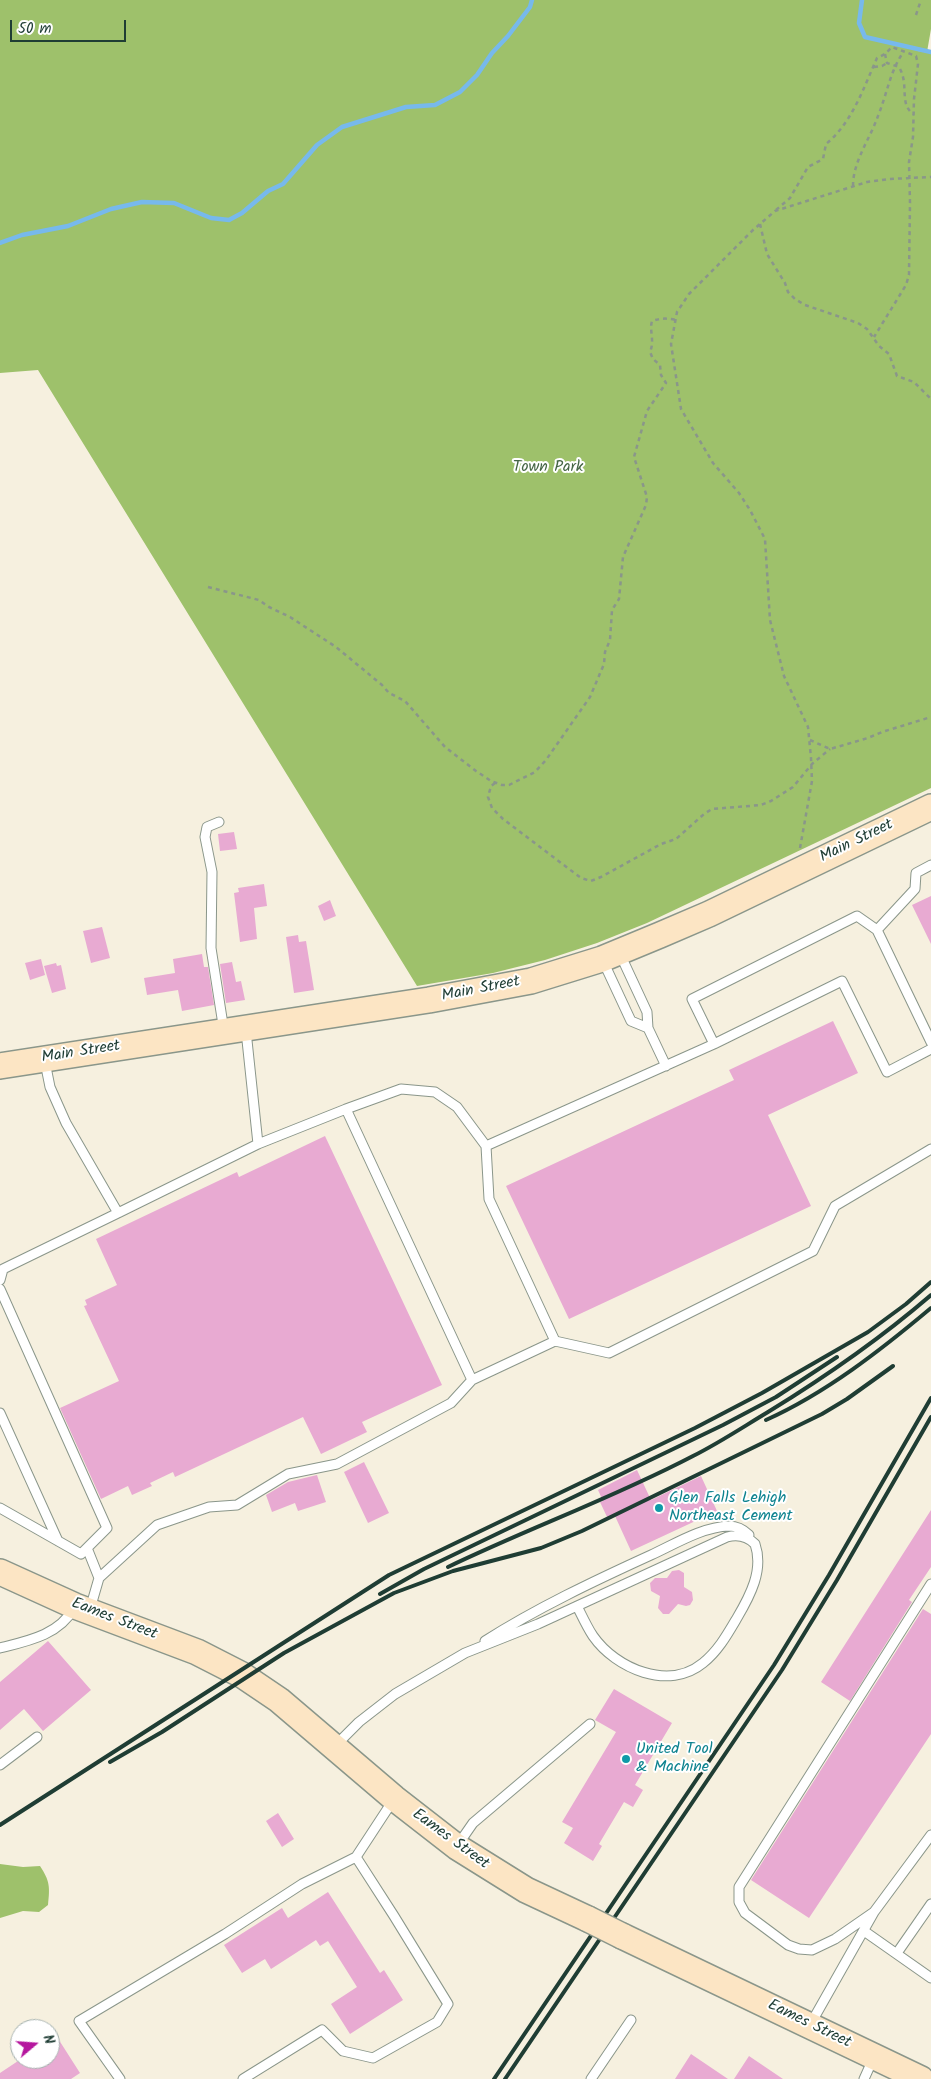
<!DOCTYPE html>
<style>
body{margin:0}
#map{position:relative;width:931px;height:2079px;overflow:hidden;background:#f6f0df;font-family:Kalam,sans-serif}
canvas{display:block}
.north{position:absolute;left:10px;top:2019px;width:50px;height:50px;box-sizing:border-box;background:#fff;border:1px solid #a5b1ae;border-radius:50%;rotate:72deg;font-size:14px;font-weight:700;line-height:20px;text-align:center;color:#1f3d34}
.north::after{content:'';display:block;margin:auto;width:18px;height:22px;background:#b5179e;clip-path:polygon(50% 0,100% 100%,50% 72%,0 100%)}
.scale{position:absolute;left:10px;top:20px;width:116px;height:22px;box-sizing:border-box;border:2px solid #1f3d34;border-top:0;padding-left:6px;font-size:15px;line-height:18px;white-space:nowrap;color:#1f3d34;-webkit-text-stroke:4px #fff;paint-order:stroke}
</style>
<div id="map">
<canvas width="931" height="2079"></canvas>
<div class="north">N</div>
<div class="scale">50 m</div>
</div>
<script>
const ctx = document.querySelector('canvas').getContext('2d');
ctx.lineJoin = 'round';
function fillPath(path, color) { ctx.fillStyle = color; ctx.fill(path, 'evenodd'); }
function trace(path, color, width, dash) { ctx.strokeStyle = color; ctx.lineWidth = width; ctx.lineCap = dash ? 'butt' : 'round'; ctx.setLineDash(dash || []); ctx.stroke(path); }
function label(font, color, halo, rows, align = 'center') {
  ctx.font = font + ' Kalam,sans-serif'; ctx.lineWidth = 4; ctx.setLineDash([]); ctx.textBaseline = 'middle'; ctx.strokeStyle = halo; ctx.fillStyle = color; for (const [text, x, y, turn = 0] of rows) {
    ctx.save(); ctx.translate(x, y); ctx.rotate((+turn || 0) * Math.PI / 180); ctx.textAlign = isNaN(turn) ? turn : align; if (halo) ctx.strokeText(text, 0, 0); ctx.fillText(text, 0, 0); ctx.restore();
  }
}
fillPath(new Path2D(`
 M 0,0 L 931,0 L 931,29 L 927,52 L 917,51 L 931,53 L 931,788 L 647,923 L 597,943 L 545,960 L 493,973 L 417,986 L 38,370 L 0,373 Z
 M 0,1864 L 23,1867 L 40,1866 C 50,1881 50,1887 48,1905 L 39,1912 L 23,1911 L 0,1918 Z`), '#9ec16b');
trace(new Path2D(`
 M 862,0 L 859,23 L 865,37 L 931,52
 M 0,243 L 22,235 L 68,226 L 111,209 L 142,202 L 174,203 L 211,218 L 229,220 L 242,213 L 268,191 L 283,184 L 317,145 L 342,127 L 406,107 L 435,105 L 460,92 L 477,75 L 492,53 L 508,36 L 530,7 L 532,0`), '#77b9ec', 4.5);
fillPath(new Path2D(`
 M 234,832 L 237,849 L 220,851 L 218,834 Z
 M 264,884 L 267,906 L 254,908 L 257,939 L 240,942 L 234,893 L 239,892 L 238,888 Z
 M 931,896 L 931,944 L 912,905 Z
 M 330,900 L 336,916 L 324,921 L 318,906 Z
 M 102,927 L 110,958 L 91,963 L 83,931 Z
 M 298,935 L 299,942 L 306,941 L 314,990 L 294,993 L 286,937 Z
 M 202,954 L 204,967 L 208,967 L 214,1005 L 182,1011 L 178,990 L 147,995 L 144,978 L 175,973 L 173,959 Z
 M 41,959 L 45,975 L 30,980 L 25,963 Z
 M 232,962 L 236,982 L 241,981 L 245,1000 L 226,1003 L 220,964 Z
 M 56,963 L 57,966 L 61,965 L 66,989 L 52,993 L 44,966 Z
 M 833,1021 L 858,1073 L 768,1115 L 811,1206 L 569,1319 L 506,1186 L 734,1080 L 729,1070 Z
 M 325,1136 L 442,1385 L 362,1422 L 367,1432 L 321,1454 L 303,1417 L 175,1477 L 173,1472 L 150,1483 L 152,1486 L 132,1495 L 128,1486 L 101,1499 L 60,1408 L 119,1381 L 84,1306 L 87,1305 L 85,1300 L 117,1285 L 96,1239 L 237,1172 L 239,1177 Z
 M 364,1462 L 389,1513 L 368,1523 L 344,1472 Z
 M 637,1470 L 651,1500 L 701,1476 L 717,1511 L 631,1551 L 615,1516 L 608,1519 L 600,1502 L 603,1501 L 598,1490 Z
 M 317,1475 L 326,1502 L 298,1511 L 295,1503 L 272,1512 L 266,1495 L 288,1482 Z
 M 931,1510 L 931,1567 L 909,1600 L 912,1602 L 850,1701 L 821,1682 Z
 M 679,1570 L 684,1573 L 684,1587 L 692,1592 L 693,1600 L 690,1605 L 686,1606 L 678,1604 L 669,1614 L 663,1614 L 658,1608 L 660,1596 L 651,1591 L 650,1583 L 655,1578 L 667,1578 L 672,1571 Z
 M 923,1609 L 931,1614 L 931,1734 L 809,1918 L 751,1880 Z
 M 48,1641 L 91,1690 L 43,1731 L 24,1709 L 0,1730 L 0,1682 Z
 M 614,1689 L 672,1723 L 635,1785 L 643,1790 L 633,1807 L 624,1802 L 599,1844 L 602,1846 L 593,1861 L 564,1843 L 573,1828 L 562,1822 L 616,1732 L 595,1720 Z
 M 278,1813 L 294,1839 L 282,1847 L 266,1821 Z
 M 328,1892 L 380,1973 L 384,1970 L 403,2000 L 350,2034 L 331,2004 L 357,1987 L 328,1941 L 320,1946 L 316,1940 L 271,1969 L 265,1959 L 242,1973 L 224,1945 L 282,1908 L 288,1918 Z
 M 50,2026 L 80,2073 L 71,2079 L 0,2079 L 0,2073 L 21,2059 L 50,2059 Z
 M 691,2054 L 728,2079 L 675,2079 Z
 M 749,2056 L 783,2079 L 734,2079 Z`), '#e8aad2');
const lane = new Path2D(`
 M 219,822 L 207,827 L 205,837 L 212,872 L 211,948 L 224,1031
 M 931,865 L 916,873 L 915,889 L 877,930 L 857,916 L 692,999 L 714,1044 L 486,1146 L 457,1107 L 435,1092 L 401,1089 L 346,1109 L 472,1380 L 555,1341 L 609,1353 L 813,1251 L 835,1206 L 931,1149
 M 877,930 L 931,1042
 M 620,954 L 647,1012 L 648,1028 L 666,1066
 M 603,961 L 631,1021 L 648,1028
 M 714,1044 L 842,981 L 887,1072 L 931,1049
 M 258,1144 L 346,1109
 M 486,1146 L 489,1199 L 555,1341
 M 118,1213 L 258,1144 L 246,1031
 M 0,1280 L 3,1269 L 118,1213 L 66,1123 L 50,1087 L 45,1062
 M 0,1289 L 107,1528 L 81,1554 L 0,1508
 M 0,1413 L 58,1541
 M 87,1548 L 99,1578 L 90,1609
 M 99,1578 L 157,1525 L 209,1507 L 237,1505 L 288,1474 L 337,1464 L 451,1403 L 472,1380
 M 485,1641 C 537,1608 594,1581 651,1555 C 675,1544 702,1527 729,1526 C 737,1526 744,1530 749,1535
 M 0,1648 C 28,1641 59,1635 74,1608
 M 335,1746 L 359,1722 L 395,1694 L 465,1653 L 538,1624 L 727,1537 C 738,1534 747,1536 755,1544 C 764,1570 750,1596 737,1618 C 727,1635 718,1651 703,1663 C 669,1691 616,1669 593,1636 C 587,1627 582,1616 577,1606
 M 0,1765 L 37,1737
 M 457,1846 L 473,1823 L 590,1724
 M 874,1912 L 835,1939 L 812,1950 L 799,1949 L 788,1945 L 745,1913 L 739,1902 L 739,1887 L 931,1584
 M 864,1931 L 931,1978
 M 897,1953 L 931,1904
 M 810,2025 L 874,1912 L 931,1835
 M 120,2079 L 79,2021 L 225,1934 L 302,1884 L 356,1857
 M 243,2079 L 322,2030 L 343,2051 L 373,2058 L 437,2022 L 448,2004 L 394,1916 L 356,1857 L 394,1799
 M 591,2079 L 631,2020
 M 864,2079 L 873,2059`);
const secondary = new Path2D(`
 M 0,1066 L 429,1000 L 531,981 L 602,959 L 660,935 L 709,914 L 931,807
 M 0,1572 L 75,1606 L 197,1652 L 242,1675 L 279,1700 L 394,1798 L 457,1847 L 526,1890 L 588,1919
 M 622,1936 L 921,2079`);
trace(lane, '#8a968a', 11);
trace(secondary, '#8a968a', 28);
trace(new Path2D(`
 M 916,15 L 921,0
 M 885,54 L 887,63 L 899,67 C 910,86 898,103 914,115
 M 874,67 L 882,66 L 887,63
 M 853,186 C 853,161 870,139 878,116 C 887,94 890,71 904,51
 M 776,210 L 790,198 L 808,167 L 823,159 L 826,144 C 852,123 864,87 877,58 L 885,54 L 892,47 L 916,56 L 918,64 L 914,99 L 913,137 L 909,162 L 910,203 L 909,275 L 906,285 L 874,337
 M 760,224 L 767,254 L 785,283 L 788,292 L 795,299 L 805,305 L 858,323 L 867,329 L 879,346 L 889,354 L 897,376 L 914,382 L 931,399
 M 208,587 L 259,600 L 269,607 L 290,617 L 336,647 L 382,685 L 389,693 L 405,701 L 445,747 L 476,771 L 491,781 L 502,785 L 509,785 L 535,772 L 546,760 L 590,697 L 604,664 L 605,652 L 610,640 L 612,610 L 619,599 L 623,557 L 646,505 L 647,497 L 634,457 L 647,411 L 666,383 L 661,375 L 660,365 L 653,359 L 650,352 C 655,340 649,331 652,321 C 661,318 667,318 676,320
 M 810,740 L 830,749 L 868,738 L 882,732 L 931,717
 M 495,783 L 491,786 L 488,797 L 492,808 L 503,819 L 581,878 L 591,881 L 601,877 L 661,844 L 676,839 L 704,814 L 712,809 L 761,805 L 771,801 L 793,787 L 812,764 L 830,749
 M 800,848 L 812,781 L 811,758 L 808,727 L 784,676 L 770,620 L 765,539 L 750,510 L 739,493 L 713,463 L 681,409 L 671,344 L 677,312 L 689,294 L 753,230 L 775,211 L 867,182 L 889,179 L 931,177`), '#8a968a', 2.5, [4, 4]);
trace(lane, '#fff', 9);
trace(secondary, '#fce5c4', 25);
trace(new Path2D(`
 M 766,1420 C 826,1393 881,1350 931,1308
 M 448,1567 C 529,1528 613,1498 693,1456 C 719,1443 743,1427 768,1412 C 825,1377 880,1339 931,1295
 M 380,1594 L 424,1569 L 723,1425 L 776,1397 L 837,1357
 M 110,1762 L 162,1732 L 284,1653 L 394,1593 L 453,1571 L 541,1548 L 582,1531 L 822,1414 L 847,1399 L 893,1366
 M 0,1825 L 389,1575 L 695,1428 L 762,1393 L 868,1332 L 906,1304 L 931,1282
 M 494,2079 L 774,1665 L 829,1575 L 931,1398
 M 505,2079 L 782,1670 L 837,1580 L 931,1417`), '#1f3d34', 4);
const secondaryBridge = new Path2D(`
 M 588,1919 L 622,1936`);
trace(secondaryBridge, '#8a968a', 28, []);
trace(secondaryBridge, '#fce5c4', 25);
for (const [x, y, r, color] of [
 [659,1508,5,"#0f9aa8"],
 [626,1759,5,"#0f9aa8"]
]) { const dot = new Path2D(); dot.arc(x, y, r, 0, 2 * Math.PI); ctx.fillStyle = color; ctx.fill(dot); trace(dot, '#fff', 2); }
label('16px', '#456544', '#fff', [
 ["Town Park",548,468]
]);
label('16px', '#1f3d34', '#fff', [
 ["Main Street",857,842,-26],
 ["Main Street",481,990,-11],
 ["Main Street",81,1053,-9],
 ["Eames Street",114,1620,21],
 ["Eames Street",450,1840,36],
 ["Eames Street",809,2025,26]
]);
label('16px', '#0d838f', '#fff', [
 ["Glen Falls Lehigh",669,1499],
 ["Northeast Cement",669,1517],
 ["United Tool",636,1750],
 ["& Machine",636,1768]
], 'left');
</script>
